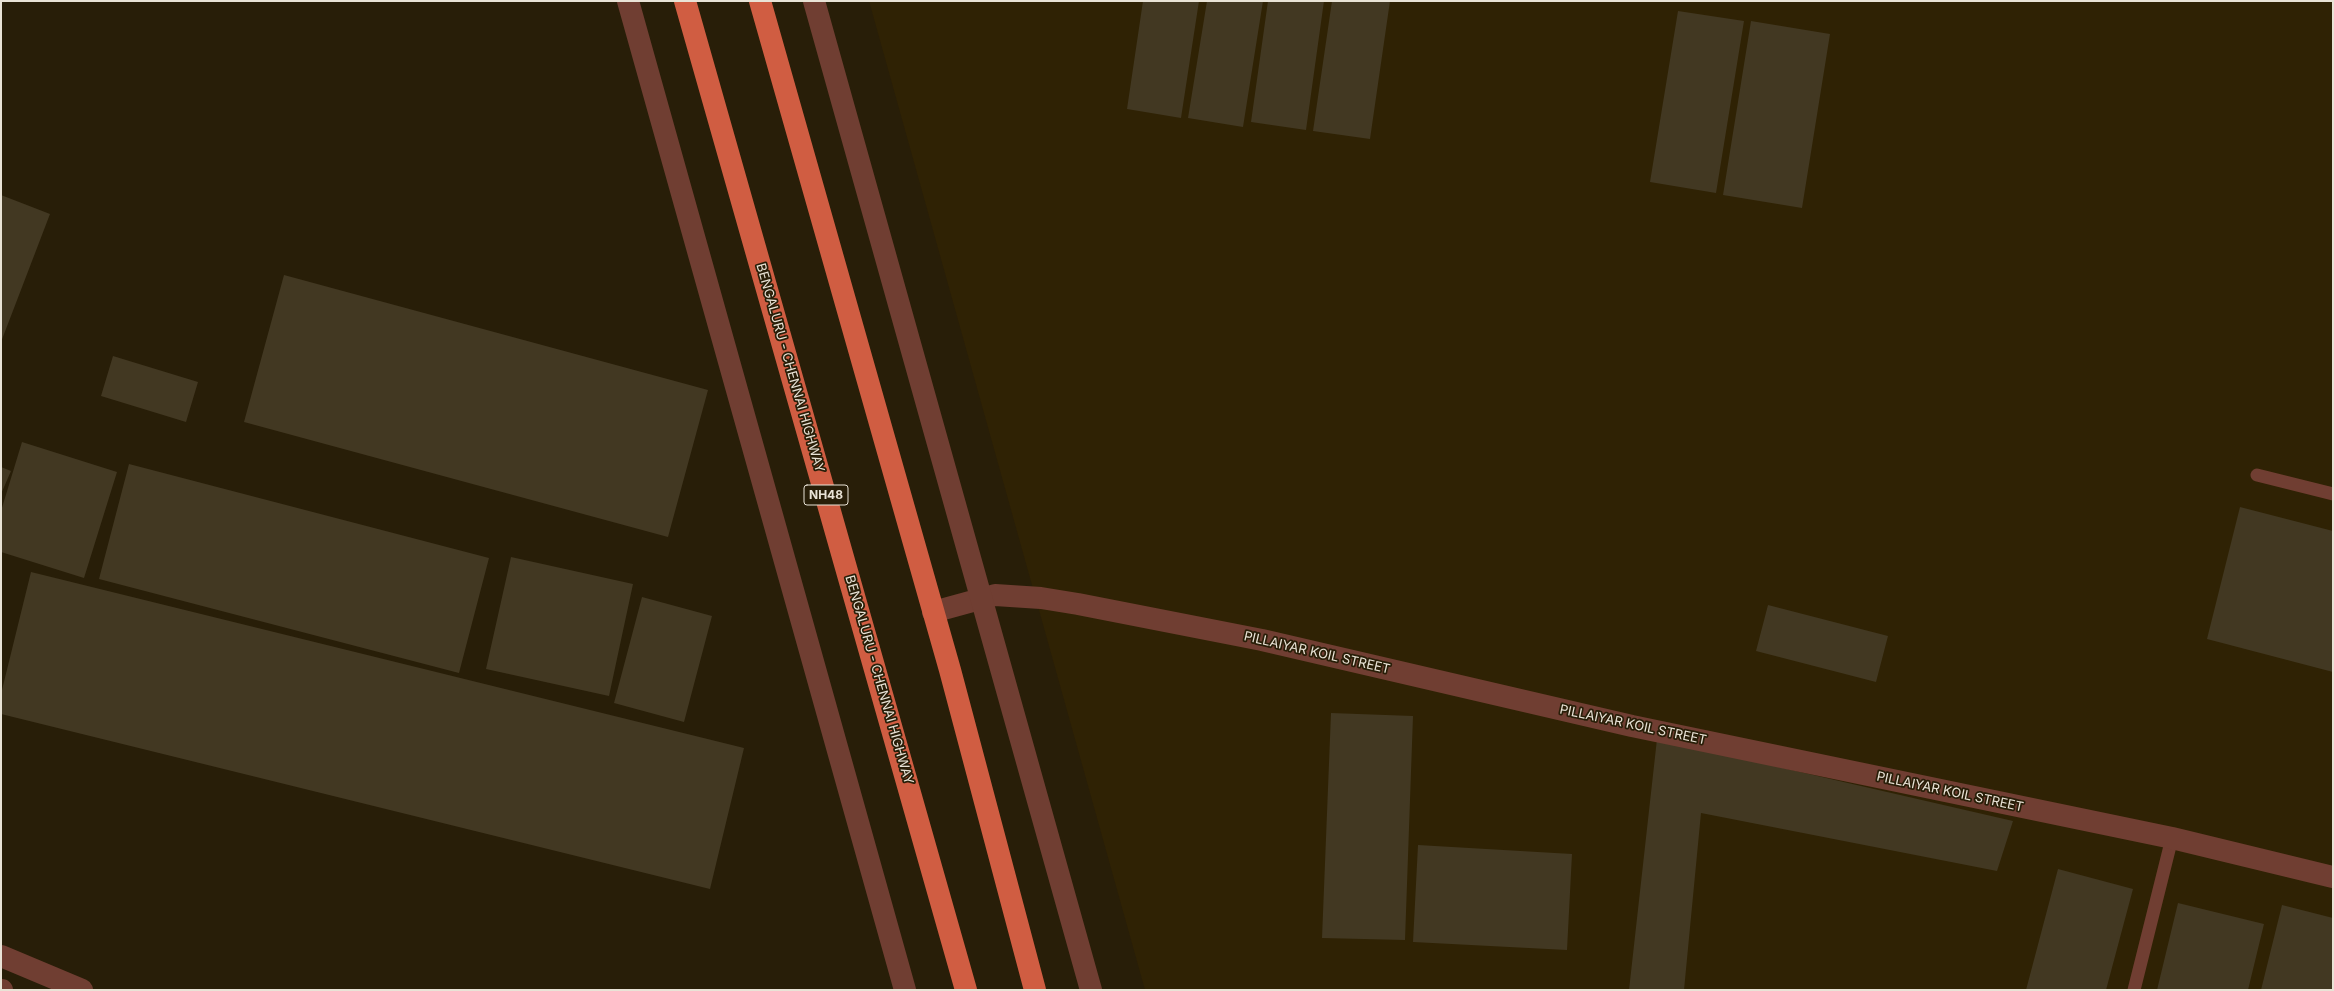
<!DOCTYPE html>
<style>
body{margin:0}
#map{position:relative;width:2334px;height:991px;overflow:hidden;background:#281e08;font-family:Inter,sans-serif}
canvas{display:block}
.frame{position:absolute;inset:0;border:2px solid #e9e3d6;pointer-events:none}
</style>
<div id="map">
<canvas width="2334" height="991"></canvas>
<div class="frame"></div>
</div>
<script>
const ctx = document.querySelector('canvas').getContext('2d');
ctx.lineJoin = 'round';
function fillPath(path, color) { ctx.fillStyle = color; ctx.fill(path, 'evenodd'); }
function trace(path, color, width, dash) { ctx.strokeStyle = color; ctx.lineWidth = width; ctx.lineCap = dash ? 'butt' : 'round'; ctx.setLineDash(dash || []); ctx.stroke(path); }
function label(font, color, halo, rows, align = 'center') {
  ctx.font = font + ' Inter,sans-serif'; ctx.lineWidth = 3.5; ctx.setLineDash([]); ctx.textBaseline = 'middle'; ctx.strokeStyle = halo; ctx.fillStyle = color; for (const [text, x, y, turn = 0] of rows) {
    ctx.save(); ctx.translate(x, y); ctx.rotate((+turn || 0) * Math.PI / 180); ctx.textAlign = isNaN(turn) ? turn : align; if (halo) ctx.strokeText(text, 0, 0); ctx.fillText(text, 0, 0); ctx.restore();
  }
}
fillPath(new Path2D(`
 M 869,1 L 2333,1 L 2333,990 L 1145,990 Z`), '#2f2204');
fillPath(new Path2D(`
 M 1143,1 L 1199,1 L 1181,118 L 1127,109 Z
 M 1207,1 L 1263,1 L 1243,127 L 1188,118 Z
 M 1268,1 L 1324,1 L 1306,130 L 1251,122 Z
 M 1332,1 L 1390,1 L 1370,139 L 1313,131 Z
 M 1678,11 L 1744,21 L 1716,193 L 1650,182 Z
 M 1751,21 L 1830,34 L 1802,208 L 1723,195 Z
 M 1,195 L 50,214 L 1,342 Z
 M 284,275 L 708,390 L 668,537 L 244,422 Z
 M 113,356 L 198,382 L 186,422 L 101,396 Z
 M 22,442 L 117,472 L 84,578 L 1,552 L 1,511 Z
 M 129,464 L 489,558 L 459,673 L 99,579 Z
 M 1,467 L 11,471 L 1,494 Z
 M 2240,507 L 2333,531 L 2333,672 L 2207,639 Z
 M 511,557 L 633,584 L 609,696 L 486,669 Z
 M 31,572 L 744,748 L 710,889 L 1,714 L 1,694 Z
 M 642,597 L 712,616 L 684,722 L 614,703 Z
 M 1768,605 L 1888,636 L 1876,682 L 1756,651 Z
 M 1331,713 L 1413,716 L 1405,940 L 1322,938 Z
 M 1657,739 L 2013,821 L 1997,871 L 1701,813 L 1684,990 L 1629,990 Z
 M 1418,845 L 1572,854 L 1567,950 L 1413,942 Z
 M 2058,869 L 2133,889 L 2106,990 L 2026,990 Z
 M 2178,903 L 2264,924 L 2248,990 L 2157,990 Z
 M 2282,905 L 2333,918 L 2333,990 L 2261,990 Z`), '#423822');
trace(new Path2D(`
 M 2257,475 L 2333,494
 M 2134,990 L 2172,838`), '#703e32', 13);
trace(new Path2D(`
 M 933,612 L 995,595 L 1041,598 L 1078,604 L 1262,640 L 1632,726 L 2172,838 L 2333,877
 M 1,990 L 2,990`), '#703e32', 22);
trace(new Path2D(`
 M 628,1 L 905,990
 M 814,1 L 1091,990
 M 1,956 L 82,990`), '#703e32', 22);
trace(new Path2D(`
 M 685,1 L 966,990
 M 760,1 L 950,670 L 1035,990`), '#d05d42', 22);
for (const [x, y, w] of [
 [826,495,44]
]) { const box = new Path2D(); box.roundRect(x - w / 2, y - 10, w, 20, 3); ctx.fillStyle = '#281e08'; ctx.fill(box); trace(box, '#e9e3d6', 1); }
label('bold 12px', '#e9e3d6', null, [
 ["NH48",826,495]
]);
label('13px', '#e9e3d6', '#281e08', [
 ["BENGALURU - CHENNAI HIGHWAY",790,368,74],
 ["PILLAIYAR KOIL STREET",1317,653,13],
 ["BENGALURU - CHENNAI HIGHWAY",879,680,74],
 ["PILLAIYAR KOIL STREET",1633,725,12],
 ["PILLAIYAR KOIL STREET",1950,792,12]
]);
</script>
